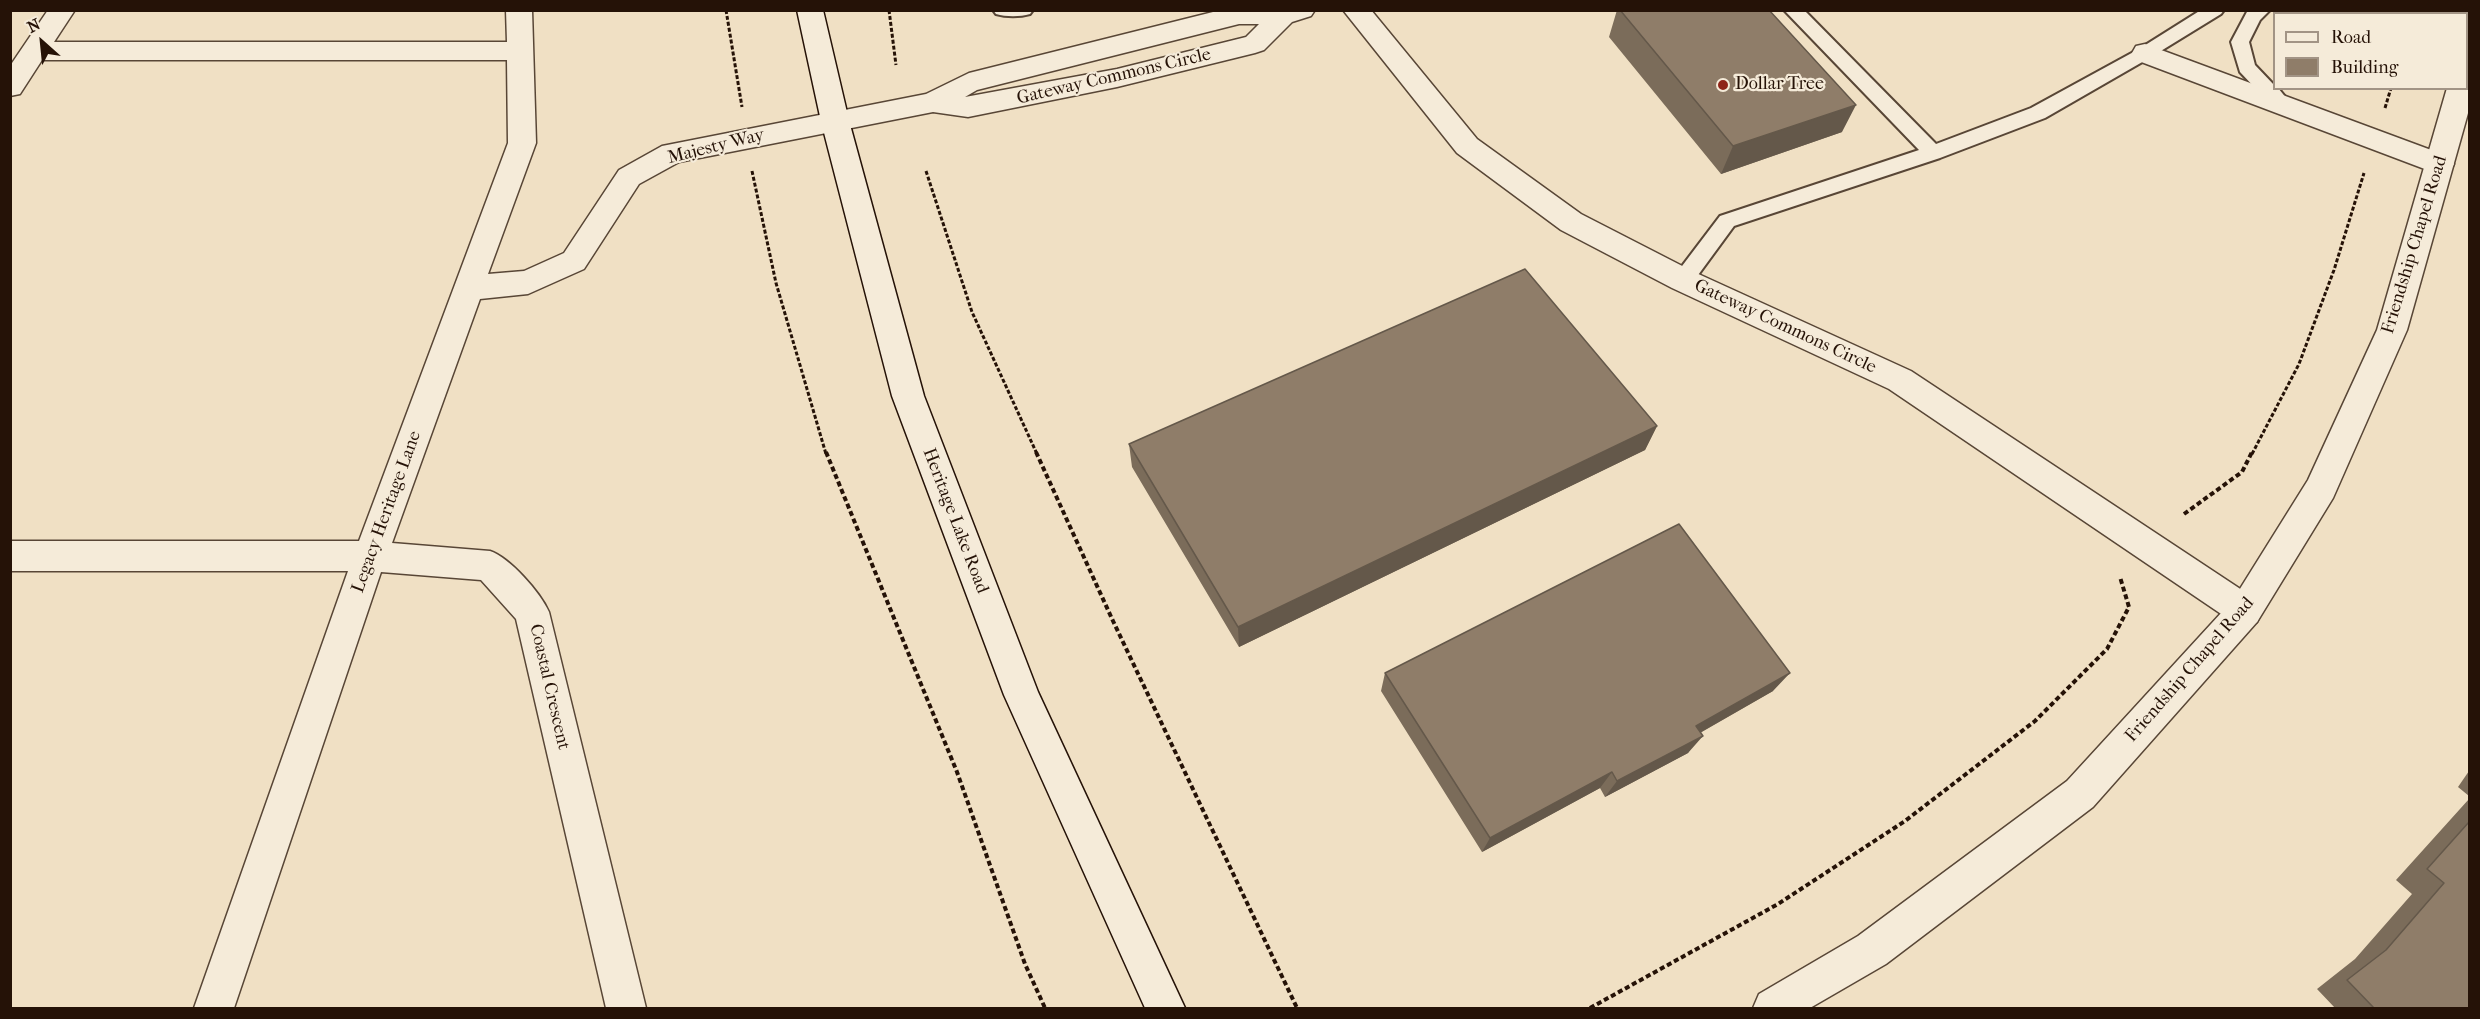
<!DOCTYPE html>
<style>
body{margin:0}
#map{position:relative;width:2480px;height:1019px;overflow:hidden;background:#f0e0c4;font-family:"IM FELL French Canon",serif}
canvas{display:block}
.frame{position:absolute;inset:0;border:12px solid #251207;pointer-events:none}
.legend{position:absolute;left:2273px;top:12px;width:195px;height:78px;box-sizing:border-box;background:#f5ebd9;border:2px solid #a29485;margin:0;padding:8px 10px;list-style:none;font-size:18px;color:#251207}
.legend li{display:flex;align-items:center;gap:12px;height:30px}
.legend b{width:30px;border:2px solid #a29485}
.north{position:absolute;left:12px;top:12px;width:60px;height:60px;-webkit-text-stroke:4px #f5ebd9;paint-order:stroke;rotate:333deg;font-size:16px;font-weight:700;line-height:24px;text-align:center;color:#251207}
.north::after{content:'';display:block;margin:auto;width:21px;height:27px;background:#251207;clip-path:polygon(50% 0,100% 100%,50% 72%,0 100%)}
</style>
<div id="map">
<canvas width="2480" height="1019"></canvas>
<div class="frame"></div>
<ul class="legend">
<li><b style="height:8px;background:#f5ebd9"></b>Road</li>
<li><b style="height:16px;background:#8f7d69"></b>Building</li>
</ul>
<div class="north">N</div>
</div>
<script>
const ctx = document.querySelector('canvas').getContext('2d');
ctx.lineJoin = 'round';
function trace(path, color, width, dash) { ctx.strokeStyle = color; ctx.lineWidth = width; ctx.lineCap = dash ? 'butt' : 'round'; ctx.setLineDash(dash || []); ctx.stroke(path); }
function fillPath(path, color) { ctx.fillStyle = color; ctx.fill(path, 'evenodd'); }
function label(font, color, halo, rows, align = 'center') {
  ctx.font = font + ' "IM FELL French Canon",serif'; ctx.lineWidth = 4.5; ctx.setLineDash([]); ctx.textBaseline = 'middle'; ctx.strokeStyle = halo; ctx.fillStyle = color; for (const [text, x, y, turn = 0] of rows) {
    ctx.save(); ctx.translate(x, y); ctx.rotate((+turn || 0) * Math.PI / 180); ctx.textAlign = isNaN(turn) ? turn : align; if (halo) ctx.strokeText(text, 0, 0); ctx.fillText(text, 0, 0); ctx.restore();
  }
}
const service = new Path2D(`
 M 993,10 L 1033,10 L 1030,14 C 1020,17 1006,17 996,14 Z
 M 1784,10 L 1804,10 L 1936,144 L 2031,108 L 2139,49 L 2201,10 L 2224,10 L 2221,14 L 2151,57 L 2045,118 L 1940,158 L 1734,226 L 1690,286 L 1683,288 L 1676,286 L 1673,280 L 1676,274 L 1720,216 L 1919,150 Z
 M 2248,10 L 2270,10 L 2260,20 L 2249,42 L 2255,65 L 2274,85 L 2274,88 L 2278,88 L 2292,105 L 2290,110 L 2283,112 L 2276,110 L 2240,72 L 2231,42 Z`);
const minor = new Path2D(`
 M 48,10 L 75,10 L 54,42 L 507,42 L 506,10 L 532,10 L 536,143 L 488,274 L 524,271 L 564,253 L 619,170 L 662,146 L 926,94 L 969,73 L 1221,10 L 1315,10 L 1311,16 L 1292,22 L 1264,50 L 1255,53 L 1117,87 L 968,117 L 933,112 L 679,162 L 639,184 L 584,269 L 528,294 L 480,299 L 392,543 L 490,551 C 510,558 540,592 549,612 L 646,1008 L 606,1008 L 516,619 L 481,580 L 381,572 L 234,1008 L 194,1008 L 348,571 L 10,571 L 10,541 L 359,541 L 508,143 L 507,60 L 42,60 L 20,94 L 10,96 L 10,66 ZM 1239,24 L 1259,24 L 1246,37 L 1117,69 L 965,97 L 977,90 Z
 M 1343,10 L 1371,10 L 1477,139 L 1581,214 L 1694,272 L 1911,371 L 2257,600 L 2262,611 L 2257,622 L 2245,627 L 2233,622 L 1889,389 L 1672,288 L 1561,230 L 1457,153 Z
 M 2145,44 L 2450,157 L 2454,164 L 2450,171 L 2440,174 L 2430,171 L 2136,60 L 2132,53 L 2136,46 Z`);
const tertiary = new Path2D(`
 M 2470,51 L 2470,78 L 2466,79 L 2466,52 Z
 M 2466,80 L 2470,81 L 2470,106 L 2407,330 L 2333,498 L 2257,622 L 2093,807 L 1886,964 L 1810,1008 L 1753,1008 L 1759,994 L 1858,936 L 2067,781 L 2233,600 L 2308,480 L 2377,330 L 2447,88 L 2466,88 Z`);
const secondary = new Path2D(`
 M 797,10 L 823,10 L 849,121 L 924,396 L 1038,692 L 1185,1008 L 1145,1008 L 1004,695 L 892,396 L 821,121 Z`);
trace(service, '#584636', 4);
trace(minor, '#584636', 3);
trace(tertiary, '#584636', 3);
trace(secondary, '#251207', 3);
trace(new Path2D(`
 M 726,10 L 742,107
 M 889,10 L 896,65
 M 2415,14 L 2416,10
 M 2385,108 L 2391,88
 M 752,171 L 776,283 L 826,454
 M 926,171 L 972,312 L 1037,454
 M 2252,454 L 2299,364 L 2334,270 L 2364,173`), '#251207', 3, [4, 2]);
trace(new Path2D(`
 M 826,452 L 957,772 L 1025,964 L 1045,1008
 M 1036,452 L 1113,621 L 1297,1008
 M 2184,514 L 2242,472 L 2252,452
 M 1590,1008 L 1778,904 L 1905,821 L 2035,721 L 2107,649 L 2129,607 L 2120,577`), '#251207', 4, [5, 3]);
fillPath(service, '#f5ebd9');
fillPath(minor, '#f5ebd9');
fillPath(tertiary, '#f5ebd9');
fillPath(secondary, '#f5ebd9');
fillPath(new Path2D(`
 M 1617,10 L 1620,10 L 1842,132 L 1721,174 L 1609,37 Z
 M 1657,426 L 1645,450 L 1239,647 L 1132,467 L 1129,444 Z
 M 1385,673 L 1773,691 L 1700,733 L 1688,753 L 1605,797 L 1600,788 L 1482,852 L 1381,691 Z
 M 2469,771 L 2469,796 L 2458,787 Z
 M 2469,799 L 2469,1008 L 2335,1008 L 2317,989 L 2355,959 L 2412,894 L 2396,880 Z`), '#7b6c5a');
fillPath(new Path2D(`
 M 1856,105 L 1842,132 L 1721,174 L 1733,146 Z
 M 1657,426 L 1645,450 L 1239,647 L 1238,627 Z
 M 1790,673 L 1773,691 L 1682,743 L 1696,726 Z
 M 1703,736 L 1688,753 L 1605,797 L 1617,781 Z
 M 1612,772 L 1600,788 L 1482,852 L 1490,838 Z`), '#64584a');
const building = new Path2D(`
 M 1620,10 L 1769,10 L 1856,105 L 1733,146 Z
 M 1525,269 L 1657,426 L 1238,627 L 1129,444 Z
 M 1679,524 L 1790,673 L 1696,726 L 1703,736 L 1617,781 L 1612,772 L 1490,838 L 1385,673 Z
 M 2469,822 L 2469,1008 L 2374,1008 L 2347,980 L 2386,950 L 2444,883 L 2427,869 Z`);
fillPath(building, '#8f7d69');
trace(building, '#64584a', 1.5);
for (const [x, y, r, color] of [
 [1723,85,6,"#8f2418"]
]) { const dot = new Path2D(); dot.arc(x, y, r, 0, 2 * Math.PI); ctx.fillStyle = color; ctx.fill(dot); trace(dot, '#f5ebd9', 2); }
label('18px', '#251207', '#f5ebd9', [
 ["Gateway Commons Circle",1114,77,-13],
 ["Majesty Way",716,147,-14],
 ["Friendship Chapel Road",2415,245,-73],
 ["Gateway Commons Circle",1785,327,25],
 ["Legacy Heritage Lane",387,512,-70],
 ["Heritage Lake Road",955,521,69],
 ["Friendship Chapel Road",2190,670,-49],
 ["Coastal Crescent",549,687,77]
]);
label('18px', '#251207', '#f5ebd9', [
 ["Dollar Tree",1735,85]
], 'left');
</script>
